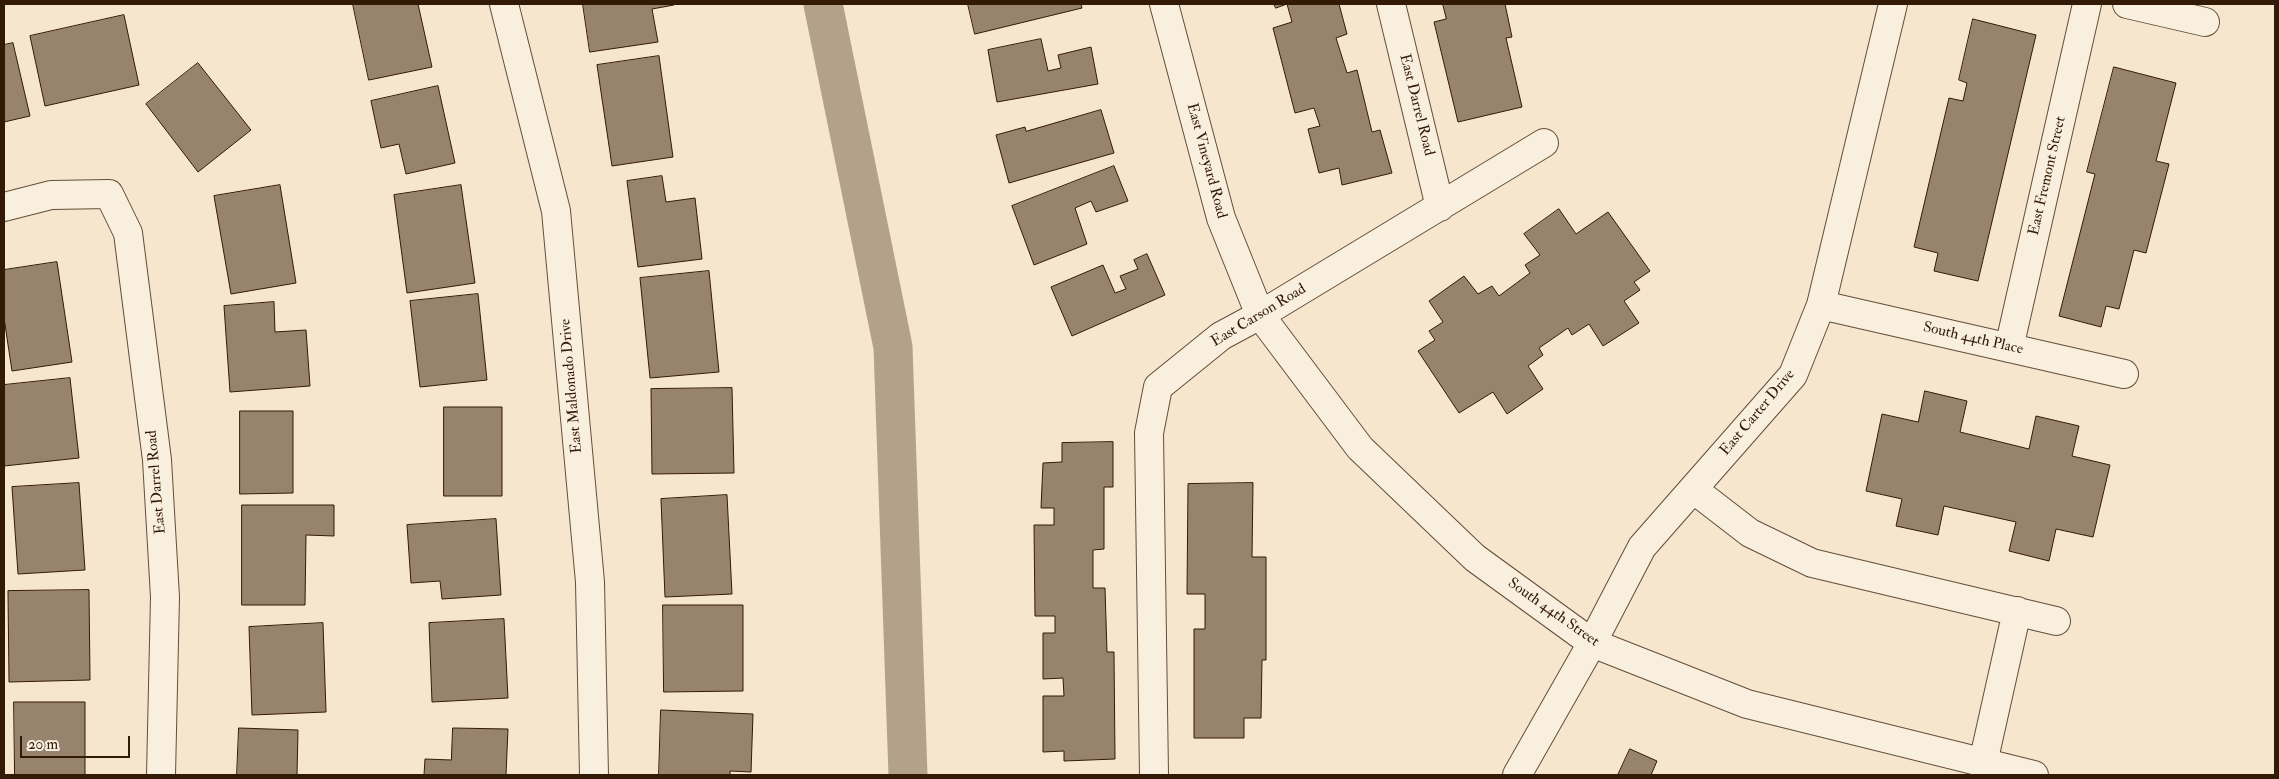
<!DOCTYPE html>
<style>
body{margin:0}
#map{position:relative;width:2279px;height:779px;overflow:hidden;background:#f6e6cd;font-family:"IM FELL Double Pica",serif}
canvas{display:block}
.frame{position:absolute;inset:0;border:5px solid #331a07;pointer-events:none}
.scale{position:absolute;left:20px;top:736px;width:110px;height:22px;box-sizing:border-box;border:2px solid #331a07;border-top:0;padding-left:6px;font-size:15px;line-height:18px;white-space:nowrap;color:#331a07;-webkit-text-stroke:4px #f9efde;paint-order:stroke}
</style>
<div id="map">
<canvas width="2279" height="779"></canvas>
<div class="frame"></div>
<div class="scale">20 m</div>
</div>
<script>
const ctx = document.querySelector('canvas').getContext('2d');
ctx.lineJoin = 'round';
function trace(path, color, width, dash) { ctx.strokeStyle = color; ctx.lineWidth = width; ctx.lineCap = dash ? 'butt' : 'round'; ctx.setLineDash(dash || []); ctx.stroke(path); }
function fillPath(path, color) { ctx.fillStyle = color; ctx.fill(path, 'evenodd'); }
function label(font, color, halo, rows, align = 'center') {
  ctx.font = font + ' "IM FELL Double Pica",serif'; ctx.lineWidth = 4; ctx.setLineDash([]); ctx.textBaseline = 'middle'; ctx.strokeStyle = halo; ctx.fillStyle = color; for (const [text, x, y, turn = 0] of rows) {
    ctx.save(); ctx.translate(x, y); ctx.rotate((+turn || 0) * Math.PI / 180); ctx.textAlign = isNaN(turn) ? turn : align; if (halo) ctx.strokeText(text, 0, 0); ctx.fillText(text, 0, 0); ctx.restore();
  }
}
trace(new Path2D(`
 M 823,4 L 893,347 L 908,775`), '#b4a18a', 39);
const building = new Path2D(`
 M 353,4 L 418,4 L 432,67 L 369,80 Z
 M 583,4 L 673,4 L 674,5 L 652,9 L 658,42 L 590,52 Z
 M 968,4 L 1081,4 L 1082,8 L 975,34 Z
 M 1274,4 L 1339,4 L 1347,34 L 1336,38 L 1347,73 L 1357,70 L 1372,132 L 1380,130 L 1392,173 L 1342,185 L 1339,168 L 1319,173 L 1308,129 L 1320,126 L 1314,108 L 1295,113 L 1273,28 L 1292,22 L 1287,4 L 1276,8 Z
 M 1443,4 L 1505,4 L 1512,37 L 1506,38 L 1522,107 L 1458,122 L 1434,22 L 1446,19 Z
 M 124,15 L 139,85 L 45,106 L 30,36 Z
 M 1973,19 L 2036,35 L 1978,281 L 1934,271 L 1938,253 L 1914,247 L 1949,98 L 1963,101 L 1967,83 L 1959,80 Z
 M 1041,39 L 1048,71 L 1061,68 L 1058,55 L 1091,47 L 1098,84 L 997,102 L 988,50 Z
 M 13,43 L 30,116 L 4,122 L 4,45 Z
 M 659,56 L 673,157 L 612,166 L 597,65 Z
 M 198,63 L 251,130 L 198,172 L 146,104 Z
 M 2114,67 L 2176,83 L 2156,161 L 2169,164 L 2146,253 L 2134,250 L 2119,309 L 2106,306 L 2101,327 L 2059,316 L 2095,174 L 2087,172 Z
 M 438,86 L 455,163 L 406,174 L 399,144 L 381,148 L 371,101 Z
 M 1101,110 L 1114,153 L 1009,183 L 996,135 L 1025,127 L 1026,131 Z
 M 1114,166 L 1128,201 L 1096,212 L 1091,201 L 1075,208 L 1087,244 L 1034,265 L 1012,206 Z
 M 662,176 L 666,202 L 695,198 L 702,259 L 638,267 L 627,181 Z
 M 280,185 L 296,283 L 231,294 L 214,196 Z
 M 461,185 L 475,283 L 407,293 L 394,195 Z
 M 1559,209 L 1576,234 L 1608,212 L 1650,271 L 1634,282 L 1640,290 L 1624,301 L 1639,323 L 1603,346 L 1589,324 L 1572,335 L 1568,328 L 1539,348 L 1543,355 L 1528,366 L 1543,389 L 1507,414 L 1493,392 L 1459,413 L 1418,351 L 1435,340 L 1429,331 L 1443,322 L 1429,301 L 1464,276 L 1478,294 L 1492,286 L 1499,296 L 1530,273 L 1525,265 L 1540,255 L 1524,234 Z
 M 1147,254 L 1165,295 L 1072,336 L 1051,287 L 1103,265 L 1115,293 L 1126,289 L 1120,276 L 1138,269 L 1134,260 Z
 M 57,262 L 72,362 L 12,371 L 4,318 L 4,270 Z
 M 709,271 L 719,372 L 650,378 L 640,278 Z
 M 478,294 L 487,380 L 420,387 L 410,301 Z
 M 274,302 L 275,332 L 306,330 L 310,386 L 230,392 L 224,306 Z
 M 70,378 L 79,458 L 4,466 L 4,385 Z
 M 732,388 L 734,473 L 652,474 L 651,389 Z
 M 1925,391 L 1967,401 L 1960,432 L 2029,449 L 2036,416 L 2079,426 L 2072,456 L 2110,465 L 2093,537 L 2056,529 L 2049,561 L 2009,551 L 2016,522 L 1944,506 L 1938,535 L 1896,526 L 1902,499 L 1866,491 L 1882,414 L 1918,422 Z
 M 444,407 L 502,407 L 502,496 L 444,496 Z
 M 240,411 L 293,411 L 293,493 L 240,494 Z
 M 1113,442 L 1113,487 L 1104,487 L 1104,549 L 1093,550 L 1093,588 L 1105,588 L 1107,652 L 1114,652 L 1115,759 L 1064,761 L 1064,751 L 1043,752 L 1043,696 L 1064,696 L 1063,678 L 1043,679 L 1043,633 L 1055,633 L 1055,616 L 1035,616 L 1034,525 L 1054,525 L 1054,508 L 1041,508 L 1043,463 L 1062,462 L 1062,443 Z
 M 79,483 L 85,570 L 18,574 L 12,487 Z
 M 1253,483 L 1252,557 L 1266,557 L 1266,660 L 1262,660 L 1261,718 L 1244,718 L 1244,738 L 1194,738 L 1194,629 L 1205,629 L 1205,594 L 1187,594 L 1188,484 Z
 M 727,495 L 732,594 L 665,597 L 661,499 Z
 M 242,505 L 334,505 L 334,536 L 306,535 L 305,605 L 242,605 Z
 M 496,519 L 501,595 L 442,599 L 440,581 L 411,583 L 407,525 Z
 M 89,590 L 90,680 L 9,682 L 8,591 Z
 M 663,605 L 743,605 L 743,691 L 664,692 Z
 M 504,619 L 508,698 L 432,702 L 429,623 Z
 M 323,623 L 326,712 L 252,715 L 249,627 Z
 M 14,702 L 85,702 L 85,775 L 15,775 Z
 M 661,710 L 753,714 L 751,772 L 730,771 L 730,775 L 659,775 Z
 M 239,728 L 298,730 L 297,775 L 237,775 Z
 M 453,728 L 508,729 L 506,775 L 424,775 L 425,759 L 451,760 Z
 M 1630,749 L 1657,761 L 1651,775 L 1618,775 Z`);
fillPath(building, '#98846e');
trace(building, '#331a07', 1);
const minor = new Path2D(`
 M 504,4 L 556,211 L 590,582 L 594,775
 M 1391,4 L 1440,207
 M 2127,4 L 2205,22
 M 4,207 L 51,195 L 109,194 L 128,233 L 157,460 L 165,597 L 161,775
 M 1821,305 L 2124,374
 M 2009,348 L 2087,4
 M 1693,489 L 1750,533 L 1812,563 L 2056,621
 M 1983,763 L 2017,611
 M 1154,775 L 1149,433 L 1158,387 L 1221,336 L 1260,315 L 1544,143
 M 1517,775 L 1592,643 L 1642,547 L 1793,375 L 1821,305 L 1893,4`);
const tertiary = new Path2D(`
 M 1164,4 L 1221,218 L 1260,315 L 1360,448 L 1475,558 L 1592,643 L 1747,704 L 2034,775`);
trace(minor, '#644d38', 30);
trace(tertiary, '#644d38', 30);
trace(minor, '#f9efde', 28);
trace(tertiary, '#f9efde', 28);
label('15px', '#331a07', '#f9efde', [
 ["East Darrel Road",1416,105,76],
 ["East Vineyard Road",1206,161,75],
 ["East Fremont Street",2048,176,-77],
 ["East Carson Road",1259,316,-31],
 ["South 44th Place",1973,339,13],
 ["East Maldonado Drive",572,386,-95],
 ["East Carter Drive",1758,413,-50],
 ["East Darrel Road",157,482,-95],
 ["South 44th Street",1553,613,35]
]);
</script>
